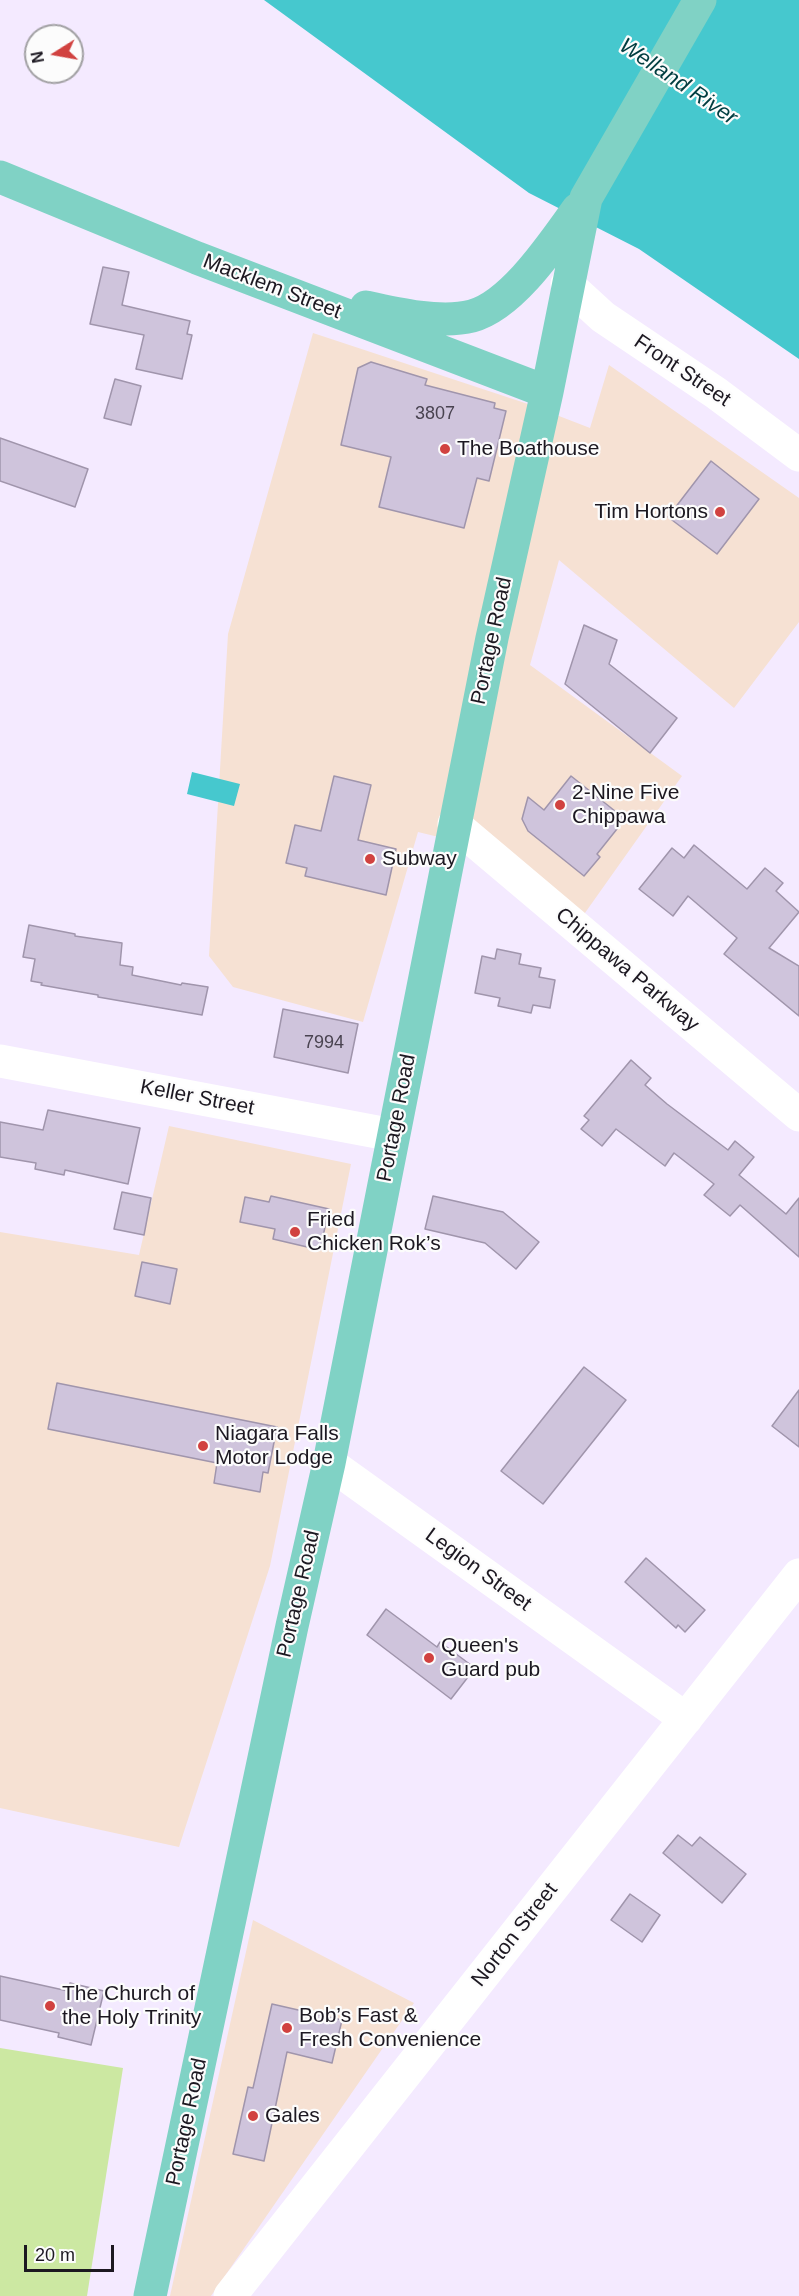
<!DOCTYPE html>
<meta charset="utf-8">
<style>
body{margin:0}
#map{position:relative;width:799px;height:2296px;overflow:hidden;background:#f4eaff;font-family:Helvetica,sans-serif}
canvas{display:block}
.north{position:absolute;left:24px;top:24px;width:60px;height:60px;box-sizing:border-box;background:#fcfcfc;border:2px solid #a2a1a4;border-radius:50%;rotate:259deg;font-size:16px;font-weight:700;line-height:24px;text-align:center;color:#1c1821}
.north::after{content:'';display:block;margin:auto;width:21px;height:27px;background:#d14240;clip-path:polygon(50% 0,100% 100%,50% 72%,0 100%)}
.scale{position:absolute;left:24px;top:2245px;width:90px;height:27px;box-sizing:border-box;border:3px solid #1c1821;border-top:0;padding-left:8px;font-size:18px;line-height:21px;white-space:nowrap;color:#1c1821;-webkit-text-stroke:4px #fcfcfc;paint-order:stroke}
</style>
<div id="map">
<canvas width="799" height="2296"></canvas>
<div class="north">N</div>
<div class="scale">20 m</div>
</div>
<script>
const ctx = document.querySelector('canvas').getContext('2d');
ctx.lineJoin = 'round';
function fillPath(path, color) { ctx.fillStyle = color; ctx.fill(path, 'evenodd'); }
function trace(path, color, width, dash) { ctx.strokeStyle = color; ctx.lineWidth = width; ctx.lineCap = dash ? 'butt' : 'round'; ctx.setLineDash(dash || []); ctx.stroke(path); }
function label(font, color, halo, rows, align = 'center') {
  ctx.font = font + ' Helvetica,sans-serif'; ctx.lineWidth = 4.5; ctx.setLineDash([]); ctx.textBaseline = 'middle'; ctx.strokeStyle = halo; ctx.fillStyle = color; for (const [text, x, y, turn = 0] of rows) {
    ctx.save(); ctx.translate(x, y); ctx.rotate((+turn || 0) * Math.PI / 180); ctx.textAlign = isNaN(turn) ? turn : align; if (halo) ctx.strokeText(text, 0, 0); ctx.fillText(text, 0, 0); ctx.restore();
  }
}
fillPath(new Path2D(`
 M 313,333 L 528,404 L 590,428 L 609,365 L 799,498 L 799,622 L 734,708 L 559,560 L 530,665 L 682,776 L 575,927 L 484,848 L 418,832 L 363,1022 L 233,987 L 209,956 L 228,634 Z
 M 169,1126 L 351,1164 L 270,1566 L 179,1847 L 0,1808 L 0,1232 L 139,1255 Z
 M 253,1920 L 414,2003 L 211,2296 L 170,2296 Z`), '#f6e1d3');
fillPath(new Path2D(`
 M 0,2048 L 123,2068 L 87,2296 L 0,2296 Z`), '#cce8a2');
fillPath(new Path2D(`
 M 264,0 L 799,0 L 799,359 L 639,249 L 529,193 Z
 M 192,772 L 240,784 L 234,806 L 187,794 Z`), '#46c8ce');
const building = new Path2D(`
 M 103,267 L 129,272 L 122,305 L 190,321 L 187,334 L 192,335 L 182,379 L 136,369 L 144,335 L 90,324 Z
 M 371,362 L 427,379 L 425,385 L 495,403 L 494,408 L 506,411 L 489,481 L 477,478 L 464,528 L 379,507 L 391,457 L 341,445 L 358,368 Z
 M 115,379 L 141,386 L 131,425 L 104,418 Z
 M 0,438 L 88,469 L 75,507 L 0,481 Z
 M 711,461 L 759,499 L 717,554 L 668,517 Z
 M 584,625 L 617,640 L 609,664 L 677,718 L 650,753 L 565,684 Z
 M 334,776 L 371,785 L 358,840 L 396,849 L 386,895 L 305,876 L 307,868 L 286,863 L 295,825 L 321,831 Z
 M 571,776 L 625,819 L 597,854 L 600,857 L 584,876 L 528,831 L 522,819 L 528,797 L 544,810 Z
 M 694,845 L 747,889 L 765,868 L 783,883 L 776,891 L 799,912 L 769,948 L 799,966 L 799,1016 L 724,954 L 737,938 L 688,896 L 673,916 L 639,889 L 672,848 L 684,858 Z
 M 29,925 L 75,934 L 75,936 L 122,943 L 120,965 L 133,967 L 132,975 L 181,985 L 182,983 L 208,987 L 202,1015 L 98,997 L 98,995 L 41,985 L 42,983 L 31,981 L 35,959 L 23,957 Z
 M 497,949 L 521,954 L 519,964 L 541,968 L 539,977 L 555,980 L 550,1008 L 533,1005 L 531,1013 L 498,1006 L 500,998 L 475,993 L 482,956 L 495,959 Z
 M 283,1009 L 358,1024 L 348,1073 L 274,1057 Z
 M 631,1060 L 651,1078 L 645,1085 L 667,1104 L 728,1150 L 735,1141 L 754,1157 L 739,1175 L 786,1214 L 799,1198 L 799,1257 L 740,1205 L 730,1216 L 704,1195 L 714,1184 L 674,1153 L 665,1166 L 616,1129 L 602,1146 L 581,1129 L 589,1120 L 584,1116 Z
 M 48,1110 L 140,1128 L 128,1184 L 65,1170 L 64,1175 L 35,1169 L 36,1163 L 0,1157 L 0,1122 L 43,1130 Z
 M 122,1192 L 151,1198 L 144,1235 L 114,1229 Z
 M 271,1196 L 329,1209 L 320,1250 L 273,1239 L 275,1229 L 240,1222 L 245,1197 L 269,1202 Z
 M 433,1196 L 503,1212 L 539,1242 L 516,1269 L 485,1243 L 425,1229 Z
 M 142,1262 L 177,1269 L 170,1304 L 135,1296 Z
 M 584,1367 L 626,1400 L 543,1504 L 501,1471 Z
 M 57,1383 L 277,1427 L 268,1473 L 263,1472 L 260,1492 L 214,1483 L 217,1463 L 48,1429 Z
 M 799,1390 L 799,1447 L 772,1426 Z
 M 646,1558 L 705,1610 L 685,1632 L 678,1625 L 676,1628 L 625,1582 Z
 M 386,1609 L 437,1647 L 440,1642 L 475,1668 L 451,1699 L 367,1635 Z
 M 678,1835 L 692,1846 L 700,1837 L 746,1874 L 722,1903 L 663,1853 Z
 M 630,1894 L 660,1915 L 642,1942 L 611,1920 Z
 M 0,1976 L 68,1991 L 70,1983 L 104,1991 L 91,2045 L 58,2037 L 59,2033 L 0,2020 Z
 M 272,2004 L 342,2020 L 332,2063 L 287,2052 L 264,2161 L 233,2154 L 248,2087 L 253,2088 Z`);
fillPath(building, '#cfc4dc');
trace(building, '#a095ac', 1.5);
trace(new Path2D(`
 M 567,284 L 603,317 L 716,393 L 799,455
 M 454,824 L 799,1115
 M 0,1061 L 393,1135
 M 329,1463 L 686,1719
 M 230,2296 L 799,1575`), '#fff', 33);
trace(new Path2D(`
 M 0,177 L 197,258 L 547,392
 M 366,307 C 397,314 441,324 472,316 C 513,305 554,242 578,209
 M 150,2296 L 292,1626 L 329,1463 L 492,638 L 547,392 L 586,198 L 700,0`), '#80d2c5', 33);
for (const [x, y, r, color] of [
 [445,449,6,"#d14240"],
 [720,512,6,"#d14240"],
 [560,805,6,"#d14240"],
 [370,859,6,"#d14240"],
 [295,1232,6,"#d14240"],
 [203,1446,6,"#d14240"],
 [429,1658,6,"#d14240"],
 [50,2006,6,"#d14240"],
 [287,2028,6,"#d14240"],
 [253,2116,6,"#d14240"]
]) { const dot = new Path2D(); dot.arc(x, y, r, 0, 2 * Math.PI); ctx.fillStyle = color; ctx.fill(dot); trace(dot, '#fcfcfc', 2); }
label('18px', '#494350', null, [
 ["3807",435,414],
 ["7994",324,1043]
]);
label('21px', '#1c1821', '#fcfcfc', [
 ["Macklem Street",272,287,21],
 ["Front Street",682,371,34],
 ["Portage Road",492,641,-78],
 ["Chippawa Parkway",627,970,40],
 ["Keller Street",197,1098,11],
 ["Portage Road",397,1118,-79],
 ["Legion Street",478,1570,36],
 ["Portage Road",299,1594,-77],
 ["Norton Street",515,1935,-52],
 ["Portage Road",187,2122,-78]
]);
label('21px', '#1c1821', '#fcfcfc', [
 ["The Boathouse",457,449],
 ["Tim Hortons",708,512,"right"],
 ["2-Nine Five",572,793],
 ["Chippawa",572,817],
 ["Subway",382,859],
 ["Fried",307,1220],
 ["Chicken Rok’s",307,1244],
 ["Niagara Falls",215,1434],
 ["Motor Lodge",215,1458],
 ["Queen's",441,1646],
 ["Guard pub",441,1670],
 ["The Church of",62,1994],
 ["the Holy Trinity",62,2018],
 ["Bob’s Fast &",299,2016],
 ["Fresh Convenience",299,2040],
 ["Gales",265,2116]
], 'left');
label('italic 22px', '#003d40', '#fcfcfc', [
 ["Welland River",678,82,34]
]);
</script>
